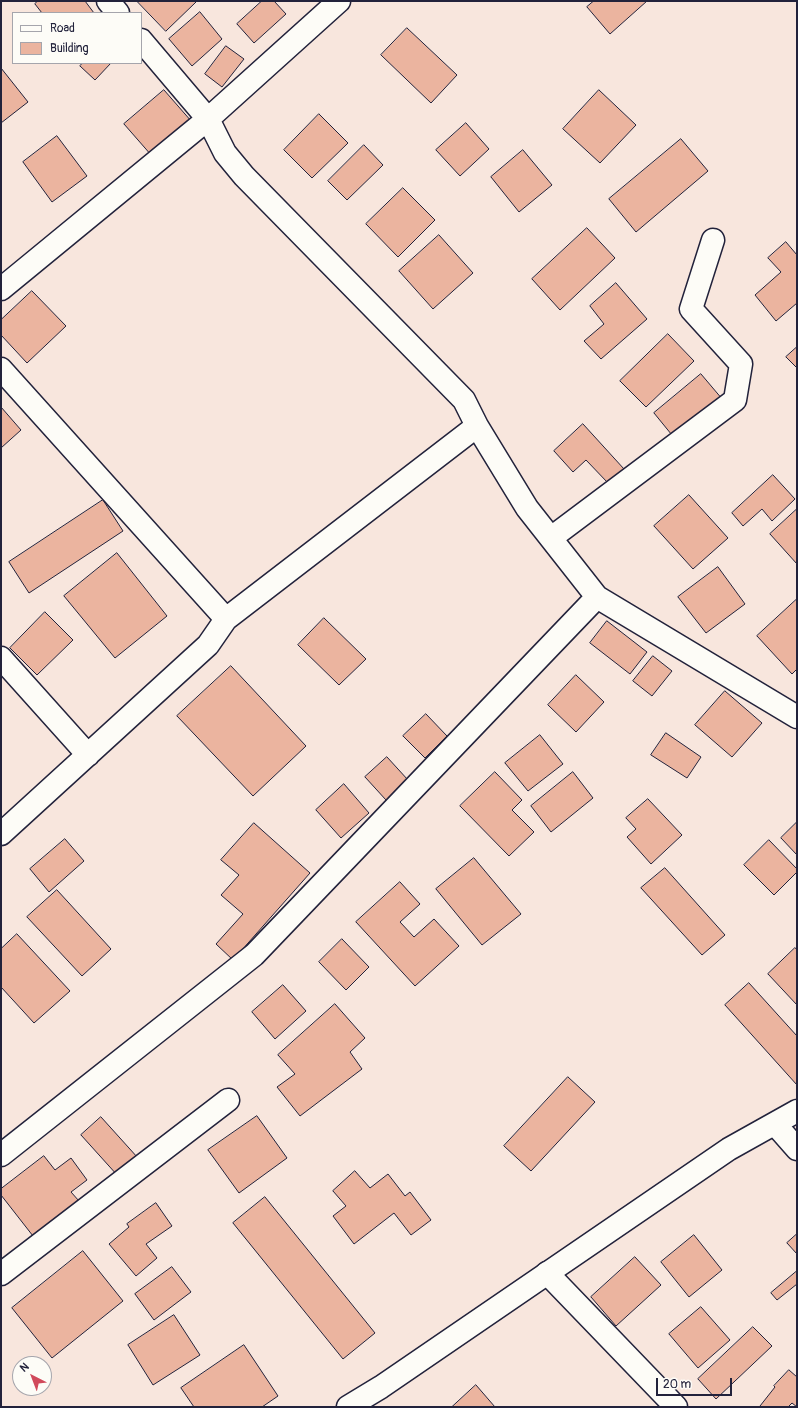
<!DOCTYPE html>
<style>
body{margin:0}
#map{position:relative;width:798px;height:1408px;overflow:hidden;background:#f8e6dd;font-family:Pangolin,sans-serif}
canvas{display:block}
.frame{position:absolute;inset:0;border:2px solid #22223b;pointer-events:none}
.legend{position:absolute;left:12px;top:12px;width:130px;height:52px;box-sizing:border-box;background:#fdfcf7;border:1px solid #a5a5ac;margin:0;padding:5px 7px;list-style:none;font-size:12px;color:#22223b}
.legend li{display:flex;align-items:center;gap:8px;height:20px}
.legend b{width:20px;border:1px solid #a5a5ac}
.north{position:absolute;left:12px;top:1356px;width:40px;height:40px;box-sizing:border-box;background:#fdfcf7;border:1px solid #a5a5ac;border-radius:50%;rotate:318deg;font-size:11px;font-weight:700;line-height:16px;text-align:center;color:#22223b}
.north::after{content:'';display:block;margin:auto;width:14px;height:18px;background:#d1495b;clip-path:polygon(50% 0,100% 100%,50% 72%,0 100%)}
.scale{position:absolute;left:656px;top:1378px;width:76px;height:18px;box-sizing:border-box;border:2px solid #22223b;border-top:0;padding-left:5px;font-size:12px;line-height:14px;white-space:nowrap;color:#22223b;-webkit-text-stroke:3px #fdfcf7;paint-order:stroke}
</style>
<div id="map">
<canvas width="798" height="1408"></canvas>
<div class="frame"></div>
<ul class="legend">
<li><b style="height:5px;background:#fdfcf7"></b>Road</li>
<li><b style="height:11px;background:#ebb49f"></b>Building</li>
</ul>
<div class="north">N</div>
<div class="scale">20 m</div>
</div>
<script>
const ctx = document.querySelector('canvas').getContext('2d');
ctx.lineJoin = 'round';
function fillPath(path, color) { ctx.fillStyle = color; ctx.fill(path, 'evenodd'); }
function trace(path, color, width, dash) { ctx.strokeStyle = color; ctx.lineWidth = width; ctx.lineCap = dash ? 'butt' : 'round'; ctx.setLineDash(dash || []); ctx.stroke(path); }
const building = new Path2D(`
 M 38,1 L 85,1 L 94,13 L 42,13 L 35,4 Z
 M 137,1 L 195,1 L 196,2 L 166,31 Z
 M 262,1 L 274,1 L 286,14 L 254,43 L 237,24 Z
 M 594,1 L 647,1 L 610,34 L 587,7 Z
 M 200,12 L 222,39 L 192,66 L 169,39 Z
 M 407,28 L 457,75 L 431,103 L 381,55 Z
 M 226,46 L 244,59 L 222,87 L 205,74 Z
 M 83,63 L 111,63 L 95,80 L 80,66 Z
 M 1,68 L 28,102 L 1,123 Z
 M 164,90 L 192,122 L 152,156 L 124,124 Z
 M 599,90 L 636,125 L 600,163 L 563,129 Z
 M 319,114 L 348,143 L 312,178 L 284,150 Z
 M 466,123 L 489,149 L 460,176 L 436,150 Z
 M 57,136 L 87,176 L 52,202 L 23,162 Z
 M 681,139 L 708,171 L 636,232 L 609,199 Z
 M 364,145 L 383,165 L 347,200 L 328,181 Z
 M 523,150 L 552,185 L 519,212 L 491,177 Z
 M 403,188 L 435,220 L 398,257 L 366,224 Z
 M 587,228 L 615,258 L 560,310 L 532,279 Z
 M 439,235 L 473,273 L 433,309 L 399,271 Z
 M 786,242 L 797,255 L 797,303 L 776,321 L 755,295 L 781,272 L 768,258 Z
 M 616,283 L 647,319 L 601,359 L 584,341 L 604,324 L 590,306 Z
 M 32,291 L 66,326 L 27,363 L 1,335 L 1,320 Z
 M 668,334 L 694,361 L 646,407 L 620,381 Z
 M 797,347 L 797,368 L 786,357 Z
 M 701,374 L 723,400 L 676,440 L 654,413 Z
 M 1,407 L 21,430 L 1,448 Z
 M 583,424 L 624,469 L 608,483 L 586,460 L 573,472 L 554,451 Z
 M 773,475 L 795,499 L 772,521 L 762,509 L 743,526 L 732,513 Z
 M 689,495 L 728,538 L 693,569 L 654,526 Z
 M 103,500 L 123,531 L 29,593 L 9,562 Z
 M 797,509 L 797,564 L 770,534 Z
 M 117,553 L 167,616 L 115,658 L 64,596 Z
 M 718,567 L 745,604 L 706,633 L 678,597 Z
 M 797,599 L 797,669 L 792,674 L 757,636 Z
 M 45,612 L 73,640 L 37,675 L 10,648 Z
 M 324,618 L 366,659 L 339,685 L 298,645 Z
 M 607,621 L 647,652 L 630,674 L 590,643 Z
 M 653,656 L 672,671 L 652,696 L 633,681 Z
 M 231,666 L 306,746 L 253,796 L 177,716 Z
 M 576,675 L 604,702 L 576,732 L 548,705 Z
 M 725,691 L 762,723 L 732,757 L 695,725 Z
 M 426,714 L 447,736 L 425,758 L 403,736 Z
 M 666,733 L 701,757 L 687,778 L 651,755 Z
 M 540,735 L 563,764 L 528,791 L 505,763 Z
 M 387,757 L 408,780 L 386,800 L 365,777 Z
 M 495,772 L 522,800 L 512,810 L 534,832 L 509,856 L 460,806 Z
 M 573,772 L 593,798 L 551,832 L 531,806 Z
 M 344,784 L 369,813 L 341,838 L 316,810 Z
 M 648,799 L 682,835 L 651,864 L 627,837 L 636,829 L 626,818 Z
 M 797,822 L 797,855 L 781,838 Z
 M 254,823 L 310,873 L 233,960 L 216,944 L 243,914 L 221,895 L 239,875 L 221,860 Z
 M 65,839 L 84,861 L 49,892 L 30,869 Z
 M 769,840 L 797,869 L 797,872 L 774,895 L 744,865 Z
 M 474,858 L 521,914 L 482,945 L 436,889 Z
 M 665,868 L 725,935 L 702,955 L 641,888 Z
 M 400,882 L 420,904 L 400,922 L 414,937 L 434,919 L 459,946 L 415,986 L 356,922 Z
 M 57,890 L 111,949 L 82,976 L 27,917 Z
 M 17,934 L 70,991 L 34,1023 L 1,987 L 1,949 Z
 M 342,939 L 369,967 L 346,990 L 319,962 Z
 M 795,948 L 797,949 L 797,1005 L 768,974 Z
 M 749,983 L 797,1036 L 797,1085 L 725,1005 Z
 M 283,985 L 306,1011 L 275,1039 L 252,1012 Z
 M 335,1004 L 365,1038 L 350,1052 L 362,1069 L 300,1116 L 277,1087 L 295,1074 L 278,1055 Z
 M 568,1077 L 595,1102 L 531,1171 L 504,1146 Z
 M 257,1116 L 287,1158 L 239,1193 L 208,1150 Z
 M 101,1117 L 138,1158 L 118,1176 L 81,1135 Z
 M 44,1156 L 55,1170 L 71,1158 L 87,1180 L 71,1192 L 79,1201 L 33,1236 L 1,1195 L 1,1189 Z
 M 355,1171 L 370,1188 L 388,1174 L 405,1196 L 410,1192 L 431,1220 L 411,1235 L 394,1213 L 354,1244 L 333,1216 L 346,1206 L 333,1191 Z
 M 265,1197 L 375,1333 L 343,1359 L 233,1223 Z
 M 156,1203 L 172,1226 L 146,1244 L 157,1258 L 136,1276 L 109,1244 L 129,1227 L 127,1224 Z
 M 797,1234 L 797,1254 L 787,1243 Z
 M 694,1235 L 722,1270 L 689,1297 L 661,1262 Z
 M 83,1251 L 123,1301 L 52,1358 L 12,1308 Z
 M 635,1257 L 661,1285 L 616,1326 L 591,1297 Z
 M 172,1267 L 191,1292 L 154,1320 L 135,1294 Z
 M 797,1271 L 797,1284 L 777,1300 L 771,1293 Z
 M 701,1307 L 730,1340 L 698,1368 L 669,1334 Z
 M 174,1315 L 200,1355 L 153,1385 L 128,1345 Z
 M 753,1327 L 772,1346 L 716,1399 L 698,1379 Z
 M 244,1345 L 278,1396 L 262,1407 L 194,1407 L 181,1388 Z
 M 789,1370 L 797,1377 L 797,1407 L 792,1403 L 788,1407 L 761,1407 L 760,1406 L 775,1387 L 774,1386 Z
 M 476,1385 L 495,1407 L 452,1407 Z`);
fillPath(building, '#ebb49f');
trace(building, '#22223b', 1);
const street = new Path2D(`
 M 108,1 L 118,13
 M 141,40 L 208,119 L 225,153 L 244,176 L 464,400 L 477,426 L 527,508 L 597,597 L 797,717
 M 1,289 L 208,119 L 339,1
 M 1,369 L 226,619
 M 551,538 L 735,400 L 741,364 L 691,309 L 713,240
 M 1,658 L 88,755
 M 1,834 L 208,645 L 226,619 L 477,426
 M 775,1124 L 797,1149
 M 1,1155 L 254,955 L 597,597
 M 547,1273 L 676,1407
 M 1,1274 L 228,1100`);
const secondary = new Path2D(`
 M 348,1407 L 381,1387 L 729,1149 L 797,1111`);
trace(street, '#22223b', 25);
trace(secondary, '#22223b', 25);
trace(street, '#fdfcf7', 22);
trace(secondary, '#fdfcf7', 22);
</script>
